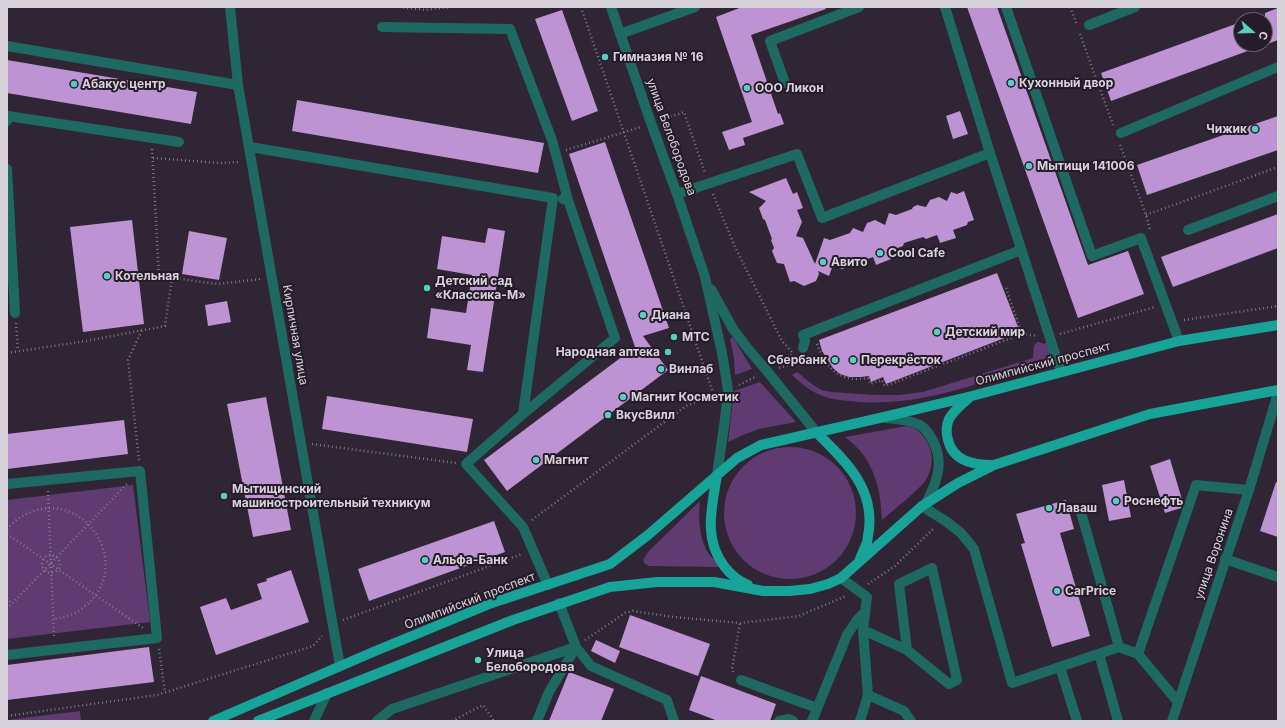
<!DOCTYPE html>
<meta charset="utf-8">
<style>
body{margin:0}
#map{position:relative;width:1285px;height:728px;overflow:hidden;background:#2f2534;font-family:Inter,sans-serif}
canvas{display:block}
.frame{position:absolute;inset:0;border:8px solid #d8d2db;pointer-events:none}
.north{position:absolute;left:1233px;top:12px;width:40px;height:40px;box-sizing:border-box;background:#251b29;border:1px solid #6d6470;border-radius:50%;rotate:110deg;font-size:11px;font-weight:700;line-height:16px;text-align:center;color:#d8d2db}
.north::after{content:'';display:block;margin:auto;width:14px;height:18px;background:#57cec1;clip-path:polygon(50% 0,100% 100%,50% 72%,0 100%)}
</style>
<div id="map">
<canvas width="1285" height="728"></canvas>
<div class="frame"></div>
<div class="north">С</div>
</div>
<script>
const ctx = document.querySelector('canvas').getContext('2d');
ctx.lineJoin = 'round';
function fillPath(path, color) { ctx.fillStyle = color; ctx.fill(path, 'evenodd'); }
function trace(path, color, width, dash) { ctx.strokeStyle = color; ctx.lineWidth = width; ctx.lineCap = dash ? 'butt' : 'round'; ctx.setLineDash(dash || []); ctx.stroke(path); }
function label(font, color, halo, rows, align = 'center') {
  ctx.font = font + ' Inter,sans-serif'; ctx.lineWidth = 4; ctx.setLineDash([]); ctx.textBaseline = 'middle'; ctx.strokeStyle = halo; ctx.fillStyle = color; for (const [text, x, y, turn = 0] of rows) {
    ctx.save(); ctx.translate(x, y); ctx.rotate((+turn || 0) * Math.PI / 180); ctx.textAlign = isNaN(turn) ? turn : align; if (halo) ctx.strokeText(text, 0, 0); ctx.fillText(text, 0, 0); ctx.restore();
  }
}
fillPath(new Path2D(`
 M 733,337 L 752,369 L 735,375 L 734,358 L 730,339 Z
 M 1037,342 L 1039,342 L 1044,344 L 1047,342 L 1054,359 L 1037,363 L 1038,364 C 976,384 914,409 849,401 C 837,400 824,398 814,392 C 806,388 799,381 792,375 L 797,372 L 813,385 L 822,390 L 832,392 L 875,395 L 899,395 L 923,392 L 1033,358 L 1034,346 Z
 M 760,382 L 796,422 L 759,429 L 743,435 L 728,442 L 734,391 Z
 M 907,426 C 917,428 922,433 927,442 C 934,454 933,466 927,478 C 923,487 891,512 882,520 C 881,496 877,472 861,452 C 857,447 851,442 845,437 Z
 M724 513a66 66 0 1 1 132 0a66 66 0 1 1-132 0Z
 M 133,485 L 150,622 L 7,639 L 7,500 Z
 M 700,501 C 698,516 699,535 706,549 C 709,556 716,560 719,567 L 649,566 L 645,564 L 643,560 L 648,552 Z
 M 80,711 L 81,721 L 7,721 L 7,720 Z`), '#5f3b71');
fillPath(new Path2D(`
 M 742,7 L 825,7 L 826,9 L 751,35 L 778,114 L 780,113 L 784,124 L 743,138 L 745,145 L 729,150 L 722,132 L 752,122 L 716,17 Z
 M 967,7 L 997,7 L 1088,265 L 1128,251 L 1144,294 L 1078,318 Z
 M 1278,8 L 1278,40 L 1265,45 L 1265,13 Z
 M 562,10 L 598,111 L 572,121 L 535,19 Z
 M 1241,22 L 1241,44 L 1263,44 L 1264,45 L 1111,101 L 1101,73 Z
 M 7,60 L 197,92 L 191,124 L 7,93 Z
 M 297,100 L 544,143 L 538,173 L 292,131 Z
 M 960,111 L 968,134 L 953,139 L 946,116 Z
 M 1278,116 L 1278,150 L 1147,195 L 1137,165 Z
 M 605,142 L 669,328 L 643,336 L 668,370 L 507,491 L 484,460 L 635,347 L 569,154 Z
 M 786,178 L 793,194 L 797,192 L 803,208 L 797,210 L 802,222 L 796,236 L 803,238 L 815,264 L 824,238 L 830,240 L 850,233 L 853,228 L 863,232 L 867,223 L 875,220 L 885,225 L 889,213 L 896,215 L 912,209 L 913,207 L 917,205 L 926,207 L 930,200 L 939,197 L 947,201 L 951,192 L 957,194 L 964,191 L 974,220 L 968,222 L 967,225 L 953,230 L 956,238 L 940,243 L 937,235 L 926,239 L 923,237 L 904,243 L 903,246 L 889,251 L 891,259 L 876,265 L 873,257 L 842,269 L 833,265 L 829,276 L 818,271 L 819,274 L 816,281 L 804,286 L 794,281 L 790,282 L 784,264 L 777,263 L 772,251 L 774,248 L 771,240 L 772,239 L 765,220 L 763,219 L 759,208 L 766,201 L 749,192 Z
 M 1278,214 L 1278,248 L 1173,287 L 1161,257 Z
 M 132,220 L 144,324 L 83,332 L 70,227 Z
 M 488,228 L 505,231 L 483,372 L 467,370 L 471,345 L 427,338 L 431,308 L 466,313 L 472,275 L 437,269 L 442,236 L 485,243 Z
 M 189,231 L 227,238 L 219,280 L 182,274 Z
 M 997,273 L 1020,332 L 886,384 L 883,377 L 871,382 L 869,376 L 861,377 L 849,377 L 840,374 L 833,368 L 822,351 L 819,340 Z
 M 227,301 L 231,322 L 208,326 L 205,305 Z
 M 327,396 L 473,419 L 467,452 L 322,429 Z
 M 266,397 L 291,530 L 253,537 L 227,404 Z
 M 124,420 L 128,454 L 7,469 L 7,434 Z
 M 1170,459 L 1183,503 L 1181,508 L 1165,513 L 1150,466 Z
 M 1124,480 L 1131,517 L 1109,521 L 1102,485 Z
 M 1276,482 L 1278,483 L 1278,537 L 1260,531 Z
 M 1066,500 L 1074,529 L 1060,533 L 1090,636 L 1052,647 L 1021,544 L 1025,543 L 1016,514 Z
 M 494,521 L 505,552 L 369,601 L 358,569 Z
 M 291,570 L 309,622 L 216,655 L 200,607 L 226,598 L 231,610 L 262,599 L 257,584 L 267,581 L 266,579 Z
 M 630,615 L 710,644 L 698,676 L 619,647 Z
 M 596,640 L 620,651 L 615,663 L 591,651 Z
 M 149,647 L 154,682 L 7,700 L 7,665 Z
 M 569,672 L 614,689 L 601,721 L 549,721 Z
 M 701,676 L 776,704 L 770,721 L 718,721 L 689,710 Z`), '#be93d3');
trace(new Path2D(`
 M 399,7 L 425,10 L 451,7
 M 581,7 L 714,396
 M 1070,7 L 1077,25
 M 1080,34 L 1113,125
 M 663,119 L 684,112 L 705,173
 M 1120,145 L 1146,215 L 1150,230
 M 152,149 L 159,276 L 218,284 L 261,279
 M 566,150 L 641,127
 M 153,158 L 220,163 L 240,162
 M 713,194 L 735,247 L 782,341 L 792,352 L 789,365 L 779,368
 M 1146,215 L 1278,167
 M 1184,320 L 1278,306
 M 16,323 L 18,351
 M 1022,334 L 1038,336
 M 1060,334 L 1155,307
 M 817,344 C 826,369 841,383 868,378 L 870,384 L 882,380 L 885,386 L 1022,334 L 1006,288
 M 7,353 L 86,341 L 165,326 L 172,278
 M 739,385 L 757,376
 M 312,444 L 456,463
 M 139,460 L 128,360 L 142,330
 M 48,491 L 54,637
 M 532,520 L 686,406 L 716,395
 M 7,529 C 11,525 16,520 21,517 C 81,481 138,565 84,607 C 75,614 65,618 53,619
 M 7,534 L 143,628
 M42 564a9 9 0 1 1 18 0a9 9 0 1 1-18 0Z
 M 868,584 L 895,566 L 934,528
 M 7,598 L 12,604
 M 7,609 L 127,484
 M 343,620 L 522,554
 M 585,640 L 625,613 L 633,611 L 674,617 L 740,623 L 799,616 L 846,596
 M 159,649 L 165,692
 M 733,672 L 732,669 L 740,623
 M 7,716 L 157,695 L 313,646 L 322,636
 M 452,721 L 483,705 L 494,721`), '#807884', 2.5, [1, 3]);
trace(new Path2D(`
 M 230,7 L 238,85 L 340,666
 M 611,7 L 651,123 L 677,194 L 705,277 L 722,353 L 728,390 L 725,419 L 717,475
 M 945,7 L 990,153
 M 1006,7 L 1092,256 L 1141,238 L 1179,341
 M 1089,25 L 1135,7
 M 382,27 L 510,29 L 552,140 L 568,200
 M 620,34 L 695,7
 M 7,46 L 238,85
 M 785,83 L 770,41 L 859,7
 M 7,121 L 8,116 L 179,142
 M 1121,133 L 1278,67
 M 250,147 L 553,198 L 523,414 L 466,464 L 523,527 L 548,585
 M 7,169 L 15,313
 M 677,194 L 797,154 L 822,218 L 990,153 L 1061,372
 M 1188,230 L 1278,196
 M 711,289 L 733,329 L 749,350 L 767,371 L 816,432
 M 803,348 L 805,340 L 803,335 L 1021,250
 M 523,414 L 615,338 L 568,200 L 563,199
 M 886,418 C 897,419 910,420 920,425 C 926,429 930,435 933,441 C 945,463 936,484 926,503
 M 7,484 L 140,471 L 157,638 L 7,655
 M 922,506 L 947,522 L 961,533 L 974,549 L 1012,683 L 1119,647
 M 1081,512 L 1119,647 L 1138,654
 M 1225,559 L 1278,577
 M 841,578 L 867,597 L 863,630 L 868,695 L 860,721
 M 559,603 L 576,647 L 591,666 L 667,700 L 674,721
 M 863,630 L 907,650 L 899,584 L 932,568 L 957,680 L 949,684 L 907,650
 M 1099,654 L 1118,721
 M 1060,667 L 1077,721
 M 741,680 L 817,708
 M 868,695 L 904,711 L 911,721
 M 1178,702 L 1138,654 L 1196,485 L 1249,490
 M 314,721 L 327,693
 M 377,721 L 392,709 L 576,647 L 549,692 L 537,721
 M 779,721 L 789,719 L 793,721
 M 812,721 L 847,635 L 857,620 L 865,612
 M 1172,721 L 1249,490 L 1278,393`), '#1e6962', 10);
trace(new Path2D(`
 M 970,397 C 962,404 954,410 949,419 C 946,426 946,433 948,440 C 953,461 973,465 992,465
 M 816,432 C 844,460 874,486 869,530 C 868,534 868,538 867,542 C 865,548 862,553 860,559
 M 717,475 C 712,507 703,538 724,566 C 731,575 738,581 748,585
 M 213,721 L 373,652 L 492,603 L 610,564 L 648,535 L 737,458 L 761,445 L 884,417 L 972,396 L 1179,341 L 1278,325
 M 258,721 L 513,620 L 610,587 L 657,582 L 714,582 L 763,591 L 789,591 L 810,589 L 828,584 L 841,578 L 922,506 L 958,483 L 994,465 L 1150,414 L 1278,390`), '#17a398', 10);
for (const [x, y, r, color] of [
 [605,57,4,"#57cec1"],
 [1011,83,4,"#57cec1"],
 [74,84,4,"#57cec1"],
 [747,88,4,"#57cec1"],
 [1255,129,4,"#57cec1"],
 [1029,166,4,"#57cec1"],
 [880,253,4,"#57cec1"],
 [823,262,4,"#57cec1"],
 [107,276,4,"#57cec1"],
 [427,288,4,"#57cec1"],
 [643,315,4,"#57cec1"],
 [937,332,4,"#57cec1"],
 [674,337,4,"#57cec1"],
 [668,352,4,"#57cec1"],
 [835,360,4,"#57cec1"],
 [853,360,4,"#57cec1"],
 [661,369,4,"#57cec1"],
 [623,397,4,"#57cec1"],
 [608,415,4,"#57cec1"],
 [536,460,4,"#57cec1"],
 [224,496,4,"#57cec1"],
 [1116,501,4,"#57cec1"],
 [1049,508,4,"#57cec1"],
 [425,560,4,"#57cec1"],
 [1057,591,4,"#57cec1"],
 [478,660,4,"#57cec1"]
]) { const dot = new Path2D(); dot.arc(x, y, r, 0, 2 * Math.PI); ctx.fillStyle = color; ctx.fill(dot); trace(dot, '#251b29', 1.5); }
label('bold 12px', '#d8d2db', '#251b29', [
 ["Гимназия № 16",613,57],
 ["Кухонный двор",1019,83],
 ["Абакус центр",82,84],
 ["ООО Ликон",755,88],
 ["Чижик",1247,129,"right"],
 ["Мытищи 141006",1037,166],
 ["Cool Cafe",888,253],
 ["Авито",831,262],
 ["Котельная",115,276],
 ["Детский сад",435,281],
 ["«Классика-М»",435,295],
 ["Диана",651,315],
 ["Детский мир",945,332],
 ["МТС",682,337],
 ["Народная аптека",660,352,"right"],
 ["Сбербанк",827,360,"right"],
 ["Перекрёсток",861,360],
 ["Винлаб",669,369],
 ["Магнит Косметик",631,397],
 ["ВкусВилл",616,415],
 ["Магнит",544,460],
 ["Мытищинский",232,489],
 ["машиностроительный техникум",232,503],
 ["Роснефть",1124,501],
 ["Лаваш",1057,508],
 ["Альфа-Банк",433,560],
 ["CarPrice",1065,591],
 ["Улица",486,653],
 ["Белобородова",486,667]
], 'left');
label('12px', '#d8d2db', '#251b29', [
 ["улица Белобородова",671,137,70],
 ["Кирпичная улица",295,335,80],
 ["Олимпийский проспект",1043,364,-15],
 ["улица Воронина",1214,554,-71],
 ["Олимпийский проспект",470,601,-21]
]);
</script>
